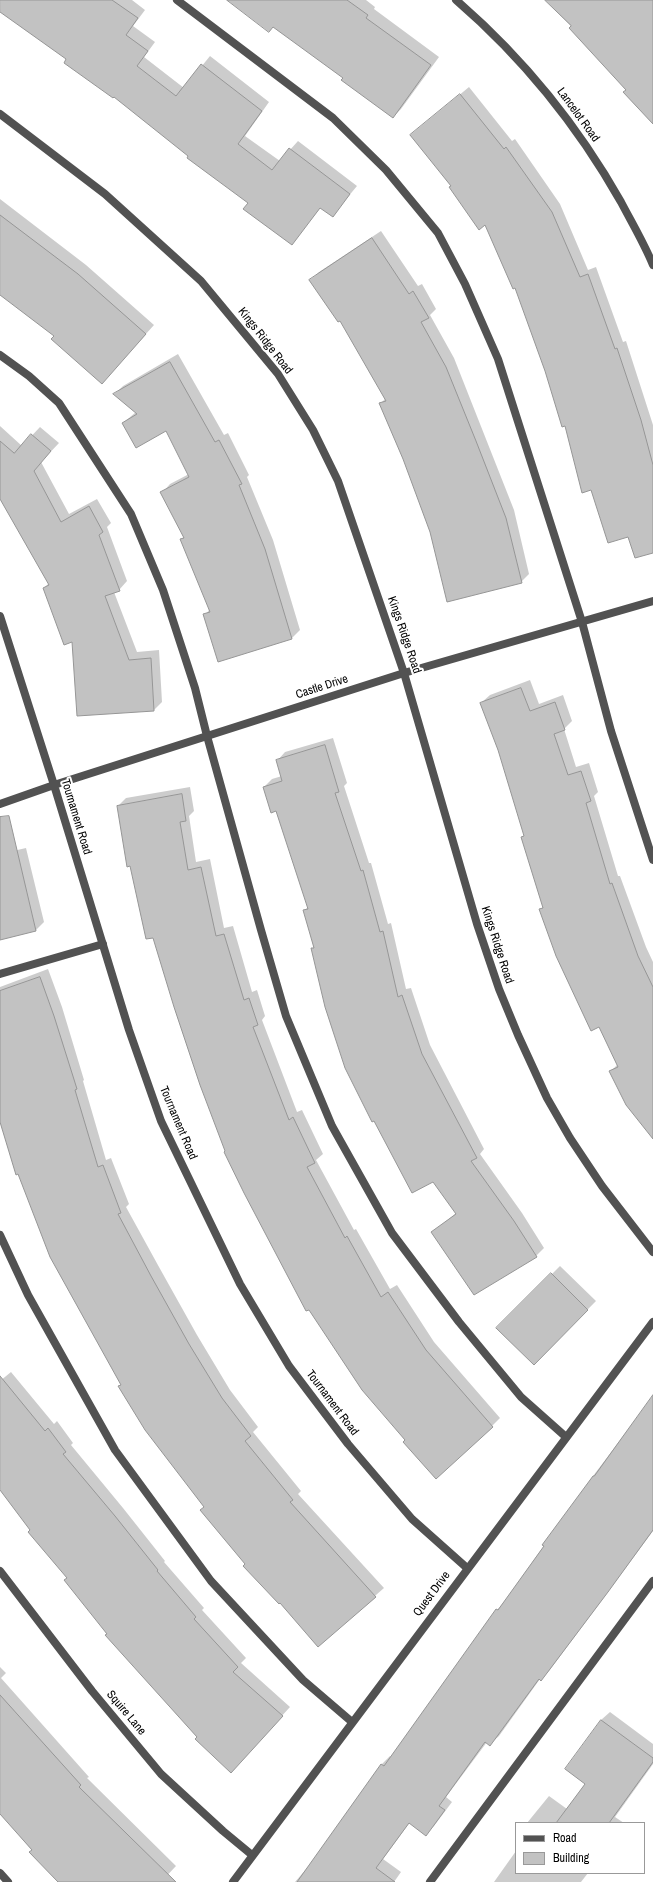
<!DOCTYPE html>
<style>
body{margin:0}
#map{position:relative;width:653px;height:1882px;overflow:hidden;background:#fff;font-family:"Archivo Narrow",sans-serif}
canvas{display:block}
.legend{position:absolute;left:515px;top:1822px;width:130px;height:52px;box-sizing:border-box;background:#fff;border:1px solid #999;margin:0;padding:5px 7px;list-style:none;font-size:12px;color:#000}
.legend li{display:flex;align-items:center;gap:8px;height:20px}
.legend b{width:20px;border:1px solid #999}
</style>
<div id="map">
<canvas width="653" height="1882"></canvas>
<ul class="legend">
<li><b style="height:5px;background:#525252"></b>Road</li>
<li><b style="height:11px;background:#c2c2c2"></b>Building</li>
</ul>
</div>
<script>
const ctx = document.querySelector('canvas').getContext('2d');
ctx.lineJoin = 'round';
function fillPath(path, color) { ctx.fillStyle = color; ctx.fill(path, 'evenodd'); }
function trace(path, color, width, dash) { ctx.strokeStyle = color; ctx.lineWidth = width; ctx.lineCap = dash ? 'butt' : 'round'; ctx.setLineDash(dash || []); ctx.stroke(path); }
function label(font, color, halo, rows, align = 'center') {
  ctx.font = font + ' "Archivo Narrow",sans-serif'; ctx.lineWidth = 4; ctx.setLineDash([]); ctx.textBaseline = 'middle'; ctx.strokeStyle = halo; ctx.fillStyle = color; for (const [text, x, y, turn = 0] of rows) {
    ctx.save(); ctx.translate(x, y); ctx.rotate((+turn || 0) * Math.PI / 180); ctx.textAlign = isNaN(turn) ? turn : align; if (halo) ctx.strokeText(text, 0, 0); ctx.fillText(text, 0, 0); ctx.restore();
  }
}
fillPath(new Path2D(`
 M 0,0 L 132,0 L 145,10 L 133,26 L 155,42 L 144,57 L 184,88 L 210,56 L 269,102 L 245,136 L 280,161 L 298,141 L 357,186 L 332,216 L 321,207 L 291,244 L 249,202 L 68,59 L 0,11 Z
 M 228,0 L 366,0 L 375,7 L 374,9 L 439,57 L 401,109 L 393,117 L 345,78 L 274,26 Z
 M 469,87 L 512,141 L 515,139 L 560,204 L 588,270 L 596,267 L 623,342 L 626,341 L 653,425 L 653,552 L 629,536 L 592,489 L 566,425 L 516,286 L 486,223 L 452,185 L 411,135 Z
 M 0,199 L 86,265 L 154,325 L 110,374 L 0,294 Z
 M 381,231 L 418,286 L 422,284 L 436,309 L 430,315 L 454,358 L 514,510 L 529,574 L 521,582 L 431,531 L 404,459 L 380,404 L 386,398 L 341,319 L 310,281 L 319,272 Z
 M 178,354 L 224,435 L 228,433 L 249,475 L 247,477 L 273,540 L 300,630 L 292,638 L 219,661 L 205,615 L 210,609 L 182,539 L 184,536 L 162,493 L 170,484 L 189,474 L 167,429 L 123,423 L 136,412 L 115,394 L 123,386 Z
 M 0,426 L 22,446 L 40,427 L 59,443 L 41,462 L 69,514 L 97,499 L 111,523 L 107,527 L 127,581 L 119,590 L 114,592 L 137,652 L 159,650 L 162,702 L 154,710 L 73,640 L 44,588 L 49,583 L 0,497 Z
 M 530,680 L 539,704 L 563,695 L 572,721 L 564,729 L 576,767 L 589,763 L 598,792 L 594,796 L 618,876 L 620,876 L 646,947 L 653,962 L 653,1138 L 611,1071 L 618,1064 L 540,910 L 543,907 L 522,838 L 525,835 L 499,750 L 481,703 L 490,695 Z
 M 333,738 L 347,783 L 344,786 L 369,863 L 371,863 L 388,924 L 391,923 L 406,989 L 411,988 L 430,1045 L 484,1149 L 480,1154 L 522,1213 L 544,1248 L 536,1256 L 433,1232 L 456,1213 L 433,1181 L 312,949 L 314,947 L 304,911 L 308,907 L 277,810 L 264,787 L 272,779 L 282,776 L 277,761 L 285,752 Z
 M 190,787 L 194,811 L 189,816 L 196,862 L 210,859 L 224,928 L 233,926 L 252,992 L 257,990 L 265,1016 L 262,1020 L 297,1112 L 302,1110 L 323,1154 L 316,1160 L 354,1230 L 356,1229 L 390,1289 L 397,1285 L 434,1342 L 500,1418 L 492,1426 L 226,1151 L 118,806 L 126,798 Z
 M 26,848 L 44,922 L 36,930 L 0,939 L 0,854 Z
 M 48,969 L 62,1007 L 84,1080 L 83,1081 L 106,1160 L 111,1158 L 129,1204 L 126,1207 L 159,1267 L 197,1335 L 230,1390 L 258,1427 L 253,1432 L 301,1491 L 298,1494 L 384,1588 L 318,1646 L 246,1564 L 120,1386 L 122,1384 L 0,1111 L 0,987 Z
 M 560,1266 L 596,1301 L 534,1364 L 498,1328 Z
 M 11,1372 L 54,1424 L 57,1421 L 73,1443 L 71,1445 L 123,1508 L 165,1561 L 164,1562 L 204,1608 L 202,1610 L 246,1658 L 241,1663 L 290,1707 L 239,1763 L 198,1737 L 108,1633 L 68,1577 L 0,1489 L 0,1381 Z
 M 653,1397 L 653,1531 L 549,1671 L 540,1679 L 499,1736 L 490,1744 L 487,1742 L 446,1797 L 452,1802 L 434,1826 L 426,1834 L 410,1822 L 383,1859 L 401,1872 L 394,1882 L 295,1882 L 313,1861 L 382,1764 L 390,1756 L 391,1757 L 497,1610 L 505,1601 L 593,1476 Z
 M 0,1667 L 6,1673 L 1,1678 L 89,1777 L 87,1778 L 176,1866 L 161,1882 L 60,1882 L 0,1813 Z
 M 610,1712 L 653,1744 L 653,1764 L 615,1817 L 624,1823 L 527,1823 L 549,1796 L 567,1809 L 586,1783 L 566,1769 L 601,1720 Z
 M 516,1851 L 516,1873 L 588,1873 L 581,1882 L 494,1882 Z`), '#0003');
const building = new Path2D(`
 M 0,0 L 112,0 L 138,18 L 126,35 L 148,51 L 137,66 L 176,96 L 201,64 L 262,111 L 238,144 L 272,170 L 289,148 L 350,194 L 333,217 L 320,208 L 292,245 L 243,209 L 248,203 L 187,158 L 188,156 L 114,97 L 113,98 L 64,63 L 66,59 L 0,12 Z
 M 227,0 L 347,0 L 368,15 L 366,18 L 431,65 L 393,118 L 341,80 L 343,78 L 273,27 L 269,32 Z
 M 545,0 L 653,0 L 653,124 L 623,92 L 626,90 L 569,28 L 571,26 Z
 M 460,94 L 504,149 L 506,147 L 552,212 L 580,277 L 588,274 L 615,349 L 617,348 L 641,420 L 653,465 L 653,553 L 635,558 L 628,537 L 608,543 L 591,490 L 582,493 L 565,426 L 562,427 L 545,371 L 515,288 L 513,289 L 485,225 L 479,230 L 449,187 L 451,186 L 410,135 Z
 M 0,215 L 78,274 L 146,334 L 102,384 L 51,339 L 54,336 L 0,295 Z
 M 372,238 L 409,294 L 413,291 L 429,318 L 421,322 L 446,367 L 476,441 L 506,518 L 522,583 L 447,602 L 430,532 L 403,459 L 379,403 L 386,401 L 340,321 L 338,322 L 309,280 Z
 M 170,362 L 215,442 L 219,440 L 242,484 L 239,485 L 265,549 L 292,639 L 218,662 L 203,614 L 210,612 L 180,539 L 184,538 L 160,492 L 189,477 L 166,431 L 136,448 L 122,423 L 137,414 L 113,394 Z
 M 31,434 L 51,451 L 34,471 L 61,522 L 89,506 L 103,532 L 99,535 L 120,591 L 105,596 L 129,660 L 151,658 L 154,711 L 77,716 L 72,642 L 64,645 L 43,588 L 49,585 L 0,499 L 0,441 L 14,453 Z
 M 521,688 L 530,711 L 555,702 L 565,730 L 554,734 L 568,775 L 581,771 L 591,801 L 586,803 L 610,884 L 612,883 L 638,956 L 653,987 L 653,1139 L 626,1105 L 609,1071 L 618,1067 L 599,1027 L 591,1031 L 556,956 L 539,909 L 543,908 L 521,837 L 524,836 L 498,750 L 480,703 Z
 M 325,745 L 339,792 L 335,793 L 361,871 L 363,870 L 380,932 L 383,931 L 398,997 L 402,995 L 422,1054 L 477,1158 L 471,1161 L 514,1221 L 537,1257 L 474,1295 L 431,1232 L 456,1214 L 433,1182 L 412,1193 L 374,1121 L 372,1122 L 345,1068 L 325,1007 L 311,948 L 314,948 L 303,910 L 308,909 L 276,811 L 271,813 L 263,787 L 282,781 L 276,760 Z
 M 182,794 L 186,821 L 180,822 L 188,870 L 201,867 L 216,936 L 224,934 L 244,1000 L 249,998 L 258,1025 L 253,1027 L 289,1120 L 293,1117 L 315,1163 L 307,1167 L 345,1238 L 347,1236 L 381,1297 L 388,1292 L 426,1350 L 493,1427 L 436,1479 L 403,1442 L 405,1440 L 362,1390 L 309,1310 L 306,1311 L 244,1193 L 224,1152 L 225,1151 L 200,1085 L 174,1007 L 153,938 L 146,939 L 130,866 L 127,867 L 117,806 Z
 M 9,816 L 36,931 L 0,940 L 0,817 Z
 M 40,977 L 54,1016 L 77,1089 L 75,1090 L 98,1167 L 103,1165 L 121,1213 L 118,1214 L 151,1276 L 189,1344 L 222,1398 L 251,1436 L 245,1441 L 293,1500 L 290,1502 L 376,1597 L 318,1647 L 280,1603 L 279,1604 L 243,1566 L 245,1564 L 200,1510 L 204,1507 L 145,1430 L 118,1386 L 121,1385 L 50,1257 L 18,1174 L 16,1175 L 0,1122 L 0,991 Z
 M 551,1273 L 588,1310 L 534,1365 L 496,1328 Z
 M 0,1376 L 45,1431 L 48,1428 L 66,1452 L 63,1454 L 115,1516 L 158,1570 L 157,1571 L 196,1617 L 194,1619 L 238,1667 L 233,1672 L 283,1716 L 231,1773 L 195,1739 L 197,1737 L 105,1635 L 107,1634 L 64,1580 L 67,1578 L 28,1532 L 30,1530 L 0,1490 Z
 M 653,1395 L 653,1530 L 608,1592 L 541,1681 L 539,1679 L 490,1746 L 485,1742 L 439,1806 L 445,1810 L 426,1836 L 409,1823 L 376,1868 L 395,1882 L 297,1882 L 381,1764 L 384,1766 L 496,1609 L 498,1610 L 544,1546 L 542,1545 L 593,1476 L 594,1476 Z
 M 0,1695 L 81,1785 L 79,1787 L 176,1882 L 58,1882 L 29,1852 L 32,1850 L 0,1814 Z
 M 601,1720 L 653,1758 L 653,1762 L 609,1823 L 556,1823 L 585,1784 L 565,1769 Z`);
fillPath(building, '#c2c2c2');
trace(building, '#969696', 1);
trace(new Path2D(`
 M 177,0 L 333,118 L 386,170 L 438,233 L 465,284 L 498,359 L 582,622 L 611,731 L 653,860
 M 0,355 L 29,376 L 59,403 L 131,514 L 163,590 L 195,688 L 207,736 L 261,930 L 286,1016 L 332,1126 L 392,1233 L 459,1322 L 521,1397 L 566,1437
 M 0,974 L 103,944
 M 0,1235 L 28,1295 L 115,1450 L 211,1581 L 303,1680 L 352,1722
 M 0,1873 L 8,1882
 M 430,1882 L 653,1581`), '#525252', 8);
trace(new Path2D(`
 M 456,0 C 522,57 578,126 621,202 C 632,223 644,243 653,265
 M 0,616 L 54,785 L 129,1030 L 161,1121 L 240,1284 L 289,1366 L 348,1444 L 412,1519 L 467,1568
 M 0,804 L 54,785 L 404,673 L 653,601
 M 0,1571 L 92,1691 L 161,1774 L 223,1831 L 252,1855`), '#525252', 8);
trace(new Path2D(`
 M 0,114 L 105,194 L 201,281 L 278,374 L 313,430 L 338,481 L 404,673 L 477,924 L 499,989 L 518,1035 L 547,1098 L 570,1138 L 602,1186 L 653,1252
 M 233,1882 L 653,1322`), '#525252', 8);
label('12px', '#000', '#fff', [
 ["Lancelot Road",578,115,54],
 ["Kings Ridge Road",265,341,52],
 ["Kings Ridge Road",404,635,71],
 ["Castle Drive",322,687,-18],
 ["Tournament Road",76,817,73],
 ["Kings Ridge Road",497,945,72],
 ["Tournament Road",178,1123,67],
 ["Tournament Road",332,1403,53],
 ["Quest Drive",432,1594,-53],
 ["Squire Lane",126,1713,50]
]);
</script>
